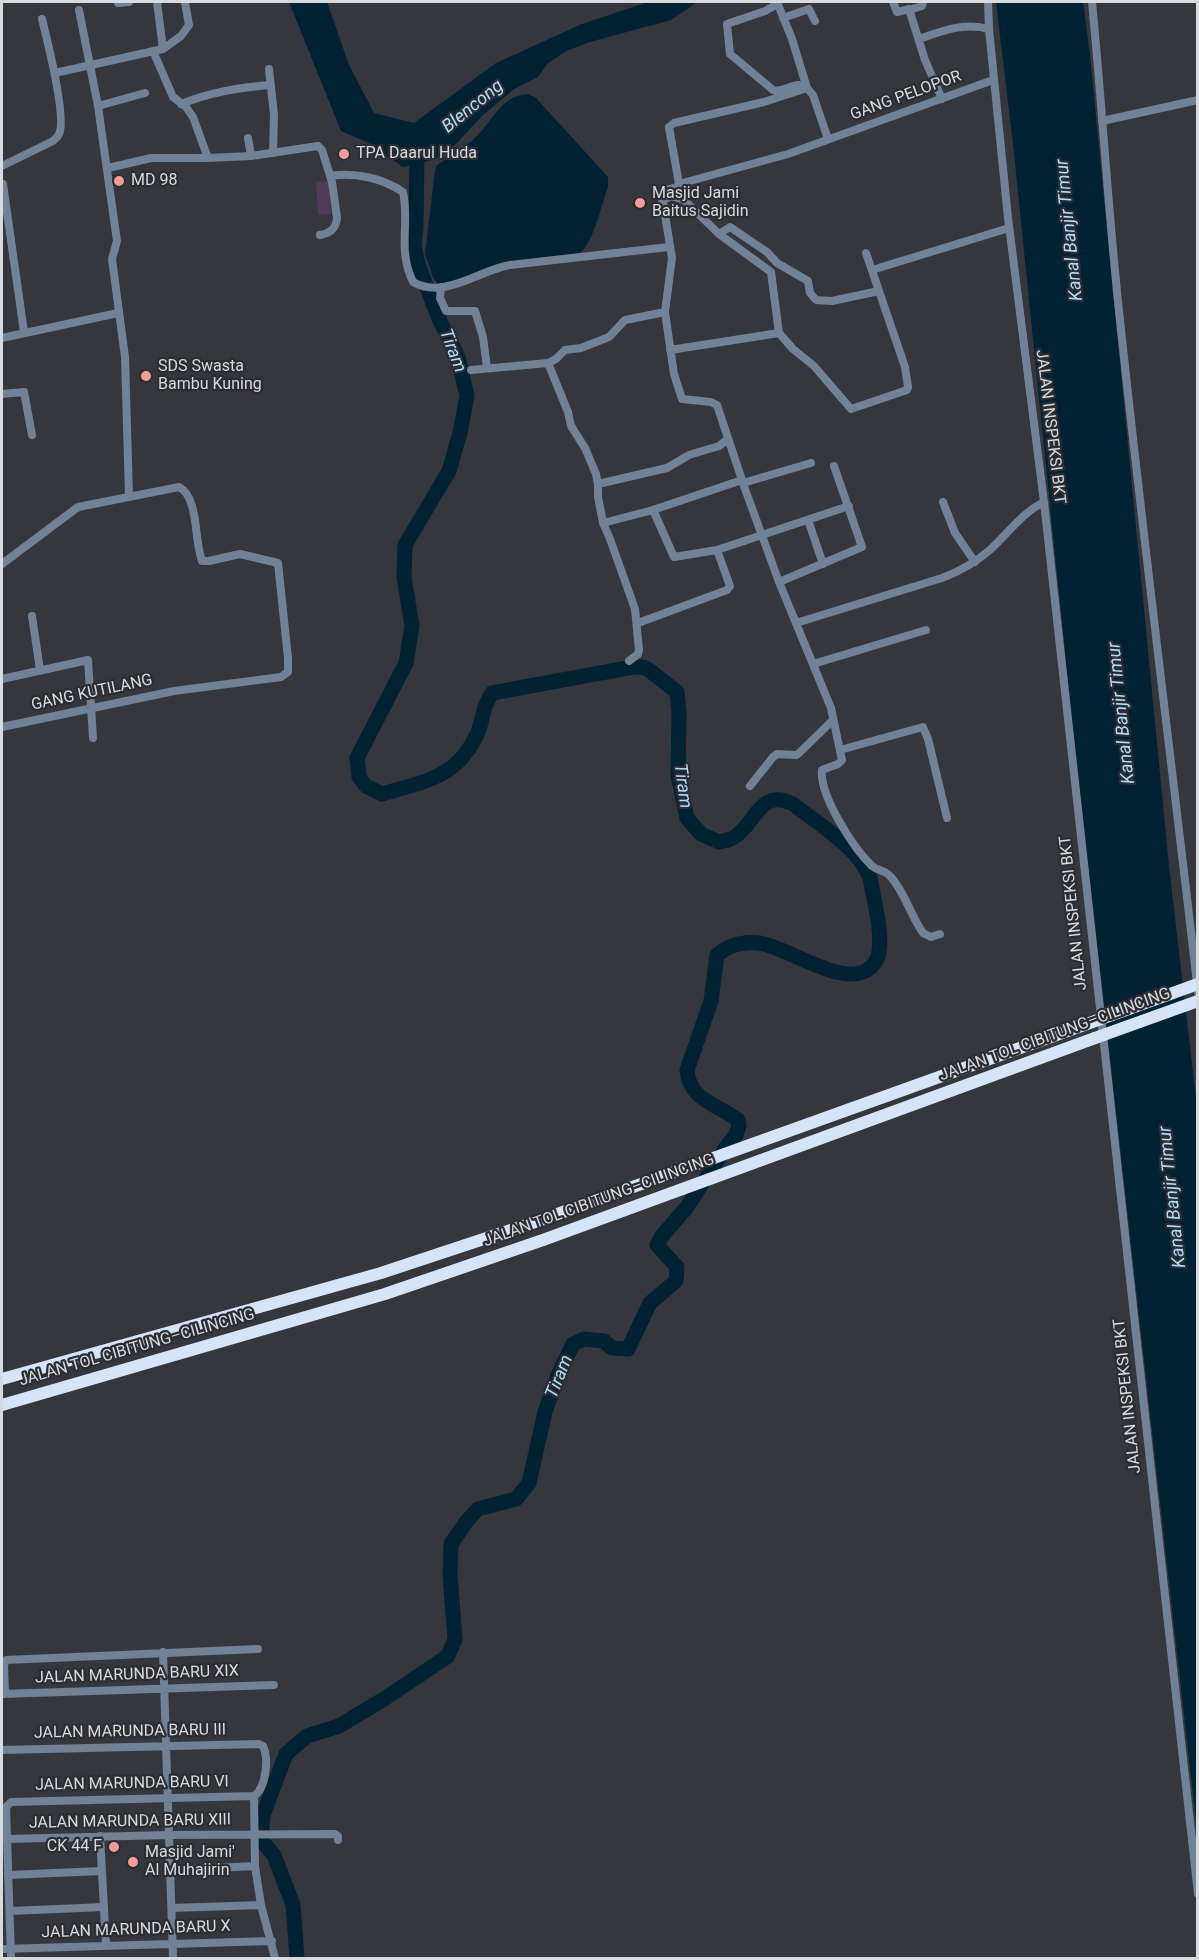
<!DOCTYPE html>
<meta charset="utf-8">
<style>
body{margin:0}
#map{position:relative;width:1199px;height:1960px;overflow:hidden;background:#36373d;font-family:Roboto,sans-serif}
canvas{display:block}
.frame{position:absolute;inset:0;border:3px solid #d9dadd;pointer-events:none}
</style>
<div id="map">
<canvas width="1199" height="1960"></canvas>
<div class="frame"></div>
</div>
<script>
const ctx = document.querySelector('canvas').getContext('2d');
ctx.lineJoin = 'round';
function fillPath(path, color) { ctx.fillStyle = color; ctx.fill(path, 'evenodd'); }
function trace(path, color, width, dash) { ctx.strokeStyle = color; ctx.lineWidth = width; ctx.lineCap = dash ? 'butt' : 'round'; ctx.setLineDash(dash || []); ctx.stroke(path); }
function label(font, color, halo, rows, align = 'center') {
  ctx.font = font + ' Roboto,sans-serif'; ctx.lineWidth = 4.5; ctx.setLineDash([]); ctx.textBaseline = 'middle'; ctx.strokeStyle = halo; ctx.fillStyle = color; for (const [text, x, y, turn = 0] of rows) {
    ctx.save(); ctx.translate(x, y); ctx.rotate((+turn || 0) * Math.PI / 180); ctx.textAlign = isNaN(turn) ? turn : align; if (halo) ctx.strokeText(text, 0, 0); ctx.fillText(text, 0, 0); ctx.restore();
  }
}
fillPath(new Path2D(`
 M 329,181 L 331,214 L 318,215 L 316,182 Z`), '#513a59');
fillPath(new Path2D(`
 M 289,2 L 327,2 L 349,65 L 374,113 L 414,123 L 496,63 L 582,24 L 648,2 L 697,2 L 671,20 L 590,42 L 566,51 L 547,64 L 538,77 L 514,89 L 482,116 L 457,143 L 436,159 L 403,167 L 367,142 L 341,131 Z
 M 996,2 L 1083,2 L 1090,55 L 1169,866 L 1197,1107 L 1197,1830 L 1073,730 L 1014,153 Z
 M 528,94 L 536,98 L 608,177 L 608,187 C 601,205 593,247 577,255 L 438,284 L 433,278 L 425,254 L 435,170 L 437,165 C 450,156 464,148 476,137 C 493,121 500,96 528,94 Z`), '#002232');
trace(new Path2D(`
 M 297,1958 L 293,1905 L 274,1855 L 261,1840 L 263,1815 L 286,1754 L 307,1736 L 339,1726 L 384,1699 L 448,1656 L 455,1639 L 450,1575 L 451,1544 L 466,1522 L 478,1509 L 516,1499 L 529,1483 L 545,1412 L 558,1375 L 573,1344 L 584,1339 L 604,1341 L 612,1348 L 628,1349 L 650,1303 L 676,1281 L 677,1267 L 657,1245 L 662,1236 L 687,1207 L 726,1147 L 736,1135 L 739,1126 L 738,1120 C 717,1104 689,1100 687,1070 L 711,1001 L 717,955 C 729,945 743,941 759,943 C 789,947 846,991 871,967 C 875,963 879,957 879,951 C 882,928 874,902 870,878 C 859,848 818,824 793,804 C 759,787 756,825 733,838 C 729,840 723,841 719,842 L 701,834 L 687,818 L 678,776 L 679,713 L 677,692 L 649,670 L 643,667 L 633,667 L 492,693 C 482,708 484,716 478,732 C 458,778 425,781 382,794 L 366,786 L 359,777 L 357,758 L 406,663 L 412,626 L 404,577 L 405,545 L 449,471 L 460,433 L 467,396 L 458,357 L 439,319 L 418,264 L 414,246 L 416,228 L 417,152`), '#002232', 15);
trace(new Path2D(`
 M 157,2 L 163,49
 M 777,2 L 792,39 L 807,88
 M 893,2 L 897,12 L 909,9 L 925,60 L 942,99
 M 988,2 L 989,29 L 1008,218 L 1044,502 L 1198,1894
 M 1092,2 C 1102,104 1108,208 1119,311 C 1143,538 1172,765 1198,992
 M 118,3 L 129,2
 M 774,6 L 765,11 L 727,24 L 730,54 L 773,90 C 782,93 790,85 799,85 L 803,89
 M 79,10 L 98,106 L 117,241 L 112,259 L 125,357 L 129,496
 M 909,10 L 922,6 L 923,2
 M 783,18 L 809,9 L 815,21
 M 919,39 C 942,31 964,22 989,29
 M 153,51 L 173,97 L 186,107 L 193,117 L 208,158
 M 269,69 L 274,115 L 273,153
 M 55,73 L 163,49 L 181,36 L 189,25 L 185,2
 M 181,104 C 211,92 240,87 271,85
 M 98,106 L 145,93
 M 1102,121 L 1198,100
 M 248,138 L 251,156
 M 2,166 L 53,141 C 55,139 58,137 59,134 C 67,119 47,39 42,19
 M 108,168 L 151,158 L 208,158 L 251,156 L 318,146 L 322,150 L 332,182 L 337,218 C 336,229 330,233 320,235
 M 330,176 C 355,172 382,178 403,192 C 410,224 397,249 413,282 C 444,300 479,270 510,265 L 669,247
 M 3,184 L 24,332
 M 679,184 L 669,127 L 674,123 L 764,102 L 807,88 L 813,95 L 828,139
 M 662,200 L 672,196 L 684,200 L 719,234 L 771,272 L 779,333 L 793,349 L 814,366 L 851,409 L 907,390 L 908,387 L 905,367 L 866,253
 M 719,234 L 730,227 L 767,252 L 777,263 L 808,281 L 810,293 L 816,300 L 832,301 L 879,291
 M 872,270 L 1009,228
 M 441,287 L 440,298 L 446,311 L 475,311 L 483,337 L 487,368
 M 2,338 L 118,313
 M 670,350 L 779,333
 M 548,363 L 568,412 L 571,426 L 585,448 L 596,474 L 598,484 L 598,497 L 603,523 L 610,539 L 635,609 L 639,650 L 638,654 L 629,661
 M 471,370 L 548,363 L 556,359 L 565,350 L 581,348 L 609,337 L 625,320 L 665,312
 M 2,394 L 24,392 L 32,435
 M 743,483 L 811,463
 M 598,484 L 667,468 L 689,455 L 719,446 L 728,439
 M 943,502 L 955,533 L 975,562
 M 653,510 L 742,480
 M 808,520 L 823,564
 M 603,523 L 653,510 L 674,557 L 717,550
 M 2,564 L 78,507 L 179,487 C 199,497 194,541 202,561 L 209,561 L 240,554 L 278,563 L 288,658 L 288,672 L 281,677 L 174,691 L 2,727
 M 779,582 L 862,547 L 834,466
 M 32,616 L 40,670
 M 638,623 L 727,590 L 730,586 L 717,550 L 849,506
 M 796,623 L 942,578 C 961,571 976,562 991,549 C 1009,532 1022,513 1044,502
 M 813,664 L 926,630
 M 2,679 L 88,660 L 93,738
 M 840,750 L 923,727 L 928,739 L 947,818
 M 750,786 L 773,757 L 777,754 L 797,755 L 833,720
 M 940,934 L 931,937 L 923,933 C 911,916 905,893 891,877 C 886,870 878,871 872,866 C 854,849 819,795 822,770 L 838,764 L 842,760 L 831,708 L 779,582 L 745,489 L 717,405 L 711,402 L 682,399 L 674,374 L 665,312 L 672,258 L 662,196 L 665,190 L 675,188 L 679,184 L 788,154 L 993,80
 M 163,1652 L 173,1958
 M 2,1694 L 274,1685
 M 5,1694 L 4,1665 L 6,1660 L 258,1649
 M 2,1750 L 259,1744 L 263,1746 C 269,1759 266,1788 254,1796 L 255,1866 L 261,1905 L 275,1958
 M 100,1836 L 106,1945
 M 7,1839 L 169,1835 L 335,1834 L 338,1836 L 338,1840
 M 170,1870 L 255,1866
 M 8,1875 L 102,1871
 M 172,1908 L 261,1905
 M 10,1911 L 104,1907
 M 2,1949 L 272,1941
 M 11,1958 L 6,1807 L 11,1802 L 254,1796`), '#718196', 8);
trace(new Path2D(`
 M 2,1379 L 381,1273 L 538,1221 L 1098,1020
 M 2,1405 L 385,1294 L 543,1240 L 1095,1038`), '#d5e4f9', 12);
trace(new Path2D(`
 M 1098,1020 L 1198,984
 M 1095,1038 L 1198,1001`), '#d5e4f9', 12);
for (const [x, y, r, color] of [
 [344,154,6,"#f59b9c"],
 [119,181,6,"#f59b9c"],
 [640,203,6,"#f59b9c"],
 [146,376,6,"#f59b9c"],
 [114,1847,6,"#f59b9c"],
 [133,1862,6,"#f59b9c"]
]) { const dot = new Path2D(); dot.arc(x, y, r, 0, 2 * Math.PI); ctx.fillStyle = color; ctx.fill(dot); trace(dot, '#2c2d32', 2); }
label('16px', '#d9dadd', '#2c2d32', [
 ["GANG PELOPOR",906,96,-20],
 ["JALAN INSPEKSI BKT",1050,427,83],
 ["GANG KUTILANG",92,693,-12],
 ["JALAN INSPEKSI BKT",1074,913,-96],
 ["JALAN TOL CIBITUNG–CILINCING",1055,1035,-20],
 ["JALAN TOL CIBITUNG–CILINCING",599,1201,-20],
 ["JALAN TOL CIBITUNG–CILINCING",137,1348,-16],
 ["JALAN INSPEKSI BKT",1128,1396,-96],
 ["JALAN MARUNDA BARU XIX",137,1675,-2],
 ["JALAN MARUNDA BARU III",130,1732,-1],
 ["JALAN MARUNDA BARU VI",132,1784,-1],
 ["JALAN MARUNDA BARU XIII",130,1822,-1],
 ["JALAN MARUNDA BARU X",136,1930,-2]
]);
label('16px', '#d9dadd', '#2c2d32', [
 ["TPA Daarul Huda",356,154],
 ["MD 98",131,181],
 ["Masjid Jami",652,194],
 ["Baitus Sajidin",652,212],
 ["SDS Swasta",158,367],
 ["Bambu Kuning",158,385],
 ["CK 44 F",102,1847,"right"],
 ["Masjid Jami'",145,1853],
 ["Al Muhajirin",145,1871]
], 'left');
label('italic 18px', '#acdffd', '#2c2d32', [
 ["Blencong",473,107,-39],
 ["Kanal Banjir Timur",1070,230,-96],
 ["Tiram",452,351,69],
 ["Kanal Banjir Timur",1122,713,-96],
 ["Tiram",682,786,82],
 ["Kanal Banjir Timur",1173,1197,-96],
 ["Tiram",560,1377,-68]
]);
</script>
